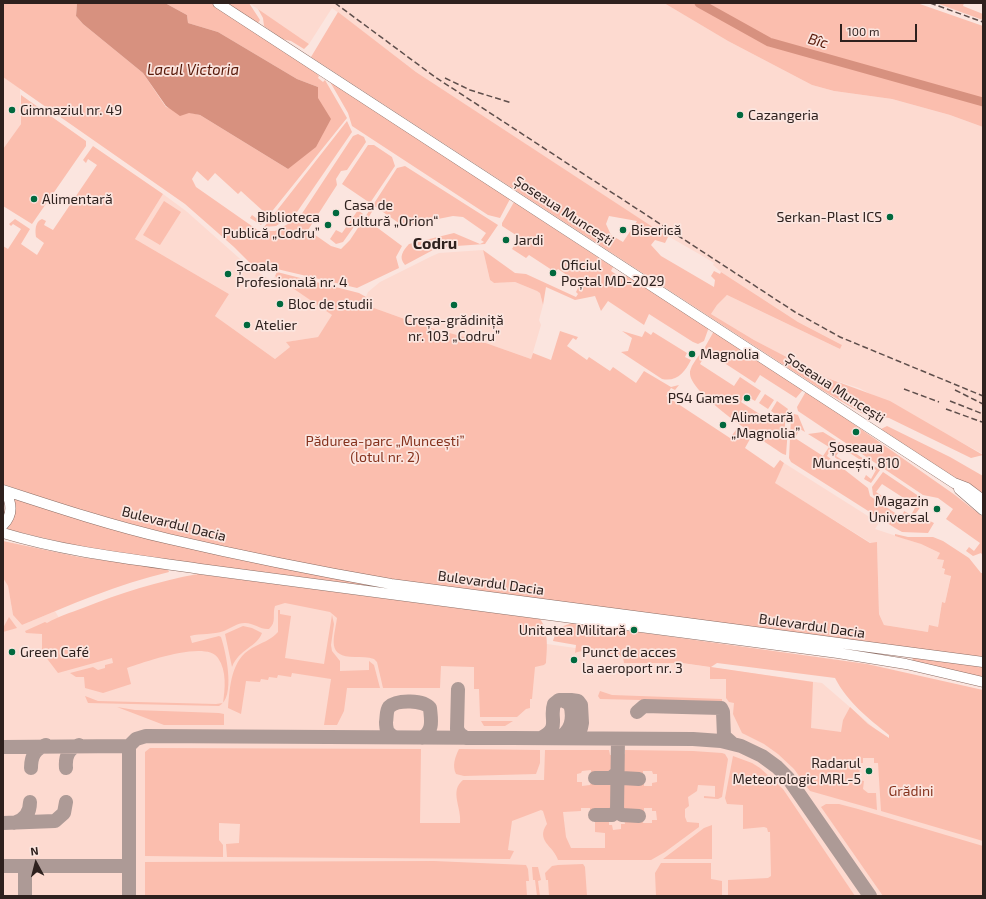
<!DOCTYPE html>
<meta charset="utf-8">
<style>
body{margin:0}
#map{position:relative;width:986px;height:899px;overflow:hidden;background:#fbe5df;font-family:"Exo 2",sans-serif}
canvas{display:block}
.frame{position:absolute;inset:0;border:4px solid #2e211e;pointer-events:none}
.north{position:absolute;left:16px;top:843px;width:40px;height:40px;-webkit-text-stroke:3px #fbe5df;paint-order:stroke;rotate:353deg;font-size:11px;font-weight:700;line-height:16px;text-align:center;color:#2e211e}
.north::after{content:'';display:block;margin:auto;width:14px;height:18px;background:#2e211e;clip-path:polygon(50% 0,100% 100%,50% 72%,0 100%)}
.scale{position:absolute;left:840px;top:24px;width:77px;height:18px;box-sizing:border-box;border:2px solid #2e211e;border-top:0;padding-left:5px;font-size:12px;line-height:14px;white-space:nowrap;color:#2e211e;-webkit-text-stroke:3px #fbe5df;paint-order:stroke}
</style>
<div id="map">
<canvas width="986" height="899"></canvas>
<div class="frame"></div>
<div class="north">N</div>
<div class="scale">100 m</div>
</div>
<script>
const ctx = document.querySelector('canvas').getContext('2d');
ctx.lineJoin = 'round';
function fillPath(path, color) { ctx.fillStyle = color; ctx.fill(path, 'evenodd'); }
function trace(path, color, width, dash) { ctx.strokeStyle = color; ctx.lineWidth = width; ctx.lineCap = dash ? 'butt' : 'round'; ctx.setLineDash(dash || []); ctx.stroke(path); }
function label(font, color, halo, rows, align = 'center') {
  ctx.font = font + ' "Exo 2",sans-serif'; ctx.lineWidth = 3.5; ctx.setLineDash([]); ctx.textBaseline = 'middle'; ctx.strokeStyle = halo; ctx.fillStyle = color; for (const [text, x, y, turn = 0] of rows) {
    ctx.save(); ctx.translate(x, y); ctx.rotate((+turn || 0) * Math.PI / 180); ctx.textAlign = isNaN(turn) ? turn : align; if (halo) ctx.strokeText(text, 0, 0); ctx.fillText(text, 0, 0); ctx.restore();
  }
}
fillPath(new Path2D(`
 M 249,3 L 664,3 L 728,41 L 812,85 L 834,91 L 892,99 L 950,115 L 983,127 L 983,407 L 980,406 L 980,411 L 983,412 L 983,454 L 859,388 L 827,378 L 754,340 L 711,314 L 717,305 L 727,295 L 840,349 L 842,345 L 798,322 L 721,272 L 713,265 L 714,263 L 706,258 L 647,224 L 416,72 L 332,8 L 309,44 Z
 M 3,77 L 20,88 L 21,124 L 3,149 Z
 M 163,194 L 186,211 L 247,265 L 272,281 L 275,276 L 333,315 L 318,337 L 287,342 L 290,347 L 275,359 L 215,316 L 229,294 L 135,239 Z
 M 483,250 L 490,280 L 494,283 L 515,282 L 540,292 L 543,305 L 539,320 L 541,325 L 531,359 L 483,342 L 424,326 L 363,304 L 368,292 L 380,282 L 430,257 L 439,253 Z
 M 784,463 L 879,523 L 875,529 L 921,544 L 940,553 L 944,560 L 942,568 L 951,575 L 945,603 L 942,602 L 938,627 L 928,632 L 884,625 L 879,614 L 877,543 L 871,543 L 774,483 Z
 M 3,578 L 8,586 L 13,615 L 22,625 L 55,611 L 59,618 L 254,597 L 547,644 L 822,683 L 881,734 L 983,791 L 983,896 L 3,896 Z`), '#fddad0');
fillPath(new Path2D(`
 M 3,3 L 77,3 L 76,16 L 83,24 L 143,73 L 166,107 L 200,115 L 288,169 L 318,98 L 318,87 L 297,79 L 218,32 L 188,23 L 187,15 L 165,3 L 212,3 L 311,68 L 319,76 L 318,78 L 323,82 L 325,80 L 347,118 L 261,225 L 250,218 L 252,215 L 256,218 L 263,211 L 241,191 L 238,194 L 215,173 L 208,181 L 197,171 L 192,179 L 196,187 L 259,231 L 275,231 L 299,218 L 353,136 L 358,134 L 364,137 L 366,142 L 347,170 L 341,171 L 336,179 L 337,185 L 308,230 L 331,246 L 341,249 L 350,240 L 371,208 L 373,210 L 367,220 L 402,246 L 396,257 L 399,268 L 357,288 L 277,269 L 263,268 L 250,263 L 234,247 L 185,204 L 3,77 Z
 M 226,3 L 249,3 L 260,20 L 258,23 L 255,22 Z
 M 664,3 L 917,3 L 983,26 L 983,127 L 950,115 L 892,99 L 834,91 L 812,85 L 728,41 Z
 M 936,3 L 964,3 L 963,6 L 983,14 L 983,20 Z
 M 258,9 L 309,44 L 304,49 L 291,41 L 282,39 L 264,26 L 263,18 Z
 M 338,12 L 416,72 L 668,237 L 665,243 L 655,240 L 651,245 L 661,256 L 714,287 L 715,280 L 711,276 L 714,271 L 720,274 L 721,272 L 798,322 L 842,345 L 840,349 L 727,295 L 717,305 L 711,314 L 754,340 L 827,378 L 890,401 L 983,455 L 971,458 L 889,418 L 863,414 L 822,390 L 311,57 ZM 609,216 L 637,221 L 623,242 L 611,235 L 606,224 Z
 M 329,80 L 510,199 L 500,218 L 488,215 L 352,126 L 348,113 Z
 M 21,95 L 86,141 L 86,146 L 32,224 L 3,206 L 3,149 L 21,124 Z
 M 347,121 L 352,132 L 297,212 L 276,226 L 264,227 Z
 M 368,145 L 374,145 L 392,157 L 395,166 L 370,203 L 342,184 Z
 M 93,146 L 163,194 L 135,239 L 229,294 L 215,316 L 275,359 L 290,347 L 286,342 L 318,337 L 332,315 L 275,276 L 277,272 L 359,293 L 366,297 L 363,304 L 424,326 L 483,342 L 531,359 L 533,353 L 551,360 L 560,331 L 578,337 L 576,340 L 573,338 L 567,346 L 587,360 L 589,357 L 610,371 L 613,367 L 636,383 L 644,371 L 671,387 L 679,385 L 675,390 L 671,388 L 666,396 L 730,438 L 736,430 L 750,439 L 745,448 L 774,468 L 780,460 L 784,463 L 775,483 L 870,543 L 877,542 L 879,614 L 884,625 L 928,632 L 929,625 L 938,627 L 942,602 L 945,603 L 951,576 L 944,574 L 945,569 L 942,568 L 944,560 L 937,559 L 940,553 L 921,544 L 895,536 L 895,534 L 908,537 L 933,537 L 943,541 L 969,558 L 981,573 L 983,573 L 983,658 L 375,577 C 249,555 123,527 3,484 L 3,246 L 8,249 L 21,229 L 13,224 L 11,226 L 9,224 L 15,219 L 30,229 L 21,244 L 37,255 L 44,243 L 36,237 C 35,230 35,222 42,219 L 46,221 L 44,225 L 53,230 L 97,165 L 88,159 L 86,163 L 83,160 Z
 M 405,166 L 498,225 L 485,244 L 442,247 L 433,250 L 405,265 C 398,257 403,251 409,244 L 454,233 L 480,244 L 484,242 L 481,240 L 486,233 L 463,217 L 453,216 L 403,226 L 373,205 L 397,168 Z
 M 164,201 L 181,212 L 160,245 L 143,235 Z
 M 514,202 L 613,267 L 611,271 L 623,279 L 626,275 L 709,327 L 704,341 L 698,344 L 693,342 L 649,314 L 644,325 L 608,301 L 601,311 L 595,296 L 575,300 L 546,287 L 543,305 L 540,293 L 537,291 L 515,282 L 494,283 L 490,280 L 483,250 L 515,273 L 526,274 L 576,297 L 578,294 L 576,292 L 580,284 L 558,269 L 555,272 L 529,255 L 526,258 L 512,249 L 519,237 L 502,226 L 502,223 Z
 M 358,210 L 363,214 L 343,242 L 336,244 L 330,239 L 336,230 L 342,233 Z
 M 622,331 L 642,337 L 645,331 L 651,335 L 653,332 L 687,353 L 685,357 L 691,360 C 685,372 677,382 662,379 L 621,352 L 628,351 L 632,338 Z
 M 714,331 L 802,389 L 802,391 L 796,398 L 760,375 L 755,383 L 706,351 L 705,347 Z
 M 701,353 L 705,355 L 700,364 L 734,386 L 740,377 L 761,391 L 755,401 L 745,395 L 741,402 L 775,424 L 780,417 L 771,411 L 777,401 L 788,409 L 785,415 L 785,427 L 788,428 L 786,455 L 783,454 C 764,441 692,396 690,374 C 689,368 697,358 701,353 Z
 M 808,392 L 955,495 L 983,517 L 983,556 L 981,553 L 973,556 L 966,551 L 969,547 L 974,551 L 980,543 L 946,519 L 953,509 L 938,498 L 923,495 L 798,411 L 797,407 L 805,393 Z
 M 765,394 L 774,400 L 768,409 L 759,403 Z
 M 794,414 L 798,415 L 805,432 L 800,429 L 795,438 L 823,456 L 829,447 L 808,434 L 823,432 L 836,440 L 827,456 L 868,488 L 870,496 L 910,523 L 916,521 L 920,516 L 934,523 L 928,533 L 902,532 L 895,528 L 791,462 L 789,458 L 791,418 Z
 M 887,426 L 950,457 L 983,476 L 983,496 L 881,429 Z
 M 839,442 L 880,470 L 871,483 L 864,479 L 866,475 L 871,479 L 876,470 L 842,448 L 836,456 L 842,460 L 841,462 L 832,455 Z
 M 883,472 L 923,499 C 922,506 916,515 910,518 L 903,514 L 904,511 L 911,515 L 916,506 L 882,484 L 876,492 L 882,496 L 879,499 L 873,495 L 872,487 Z
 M 15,497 L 133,532 L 546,609 L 200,564 L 86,548 L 6,529 Z
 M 3,541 L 79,557 L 168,569 L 169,572 C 118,584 70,605 22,625 L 13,615 L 8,586 L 3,578 Z
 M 198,574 L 540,619 C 549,631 547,649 546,663 L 544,665 L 535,667 L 532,699 L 530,699 L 530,708 L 526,709 L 517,717 L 480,717 L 479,689 L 474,689 L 474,667 L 441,666 L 440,688 L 383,688 L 377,662 L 374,659 C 368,657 361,657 355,657 C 326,657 334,639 337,618 L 330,612 L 285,603 L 275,606 C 272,615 277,622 269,629 C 261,630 254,623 245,623 C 237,623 231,628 224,631 C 213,635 201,633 190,636 L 192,643 L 219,636 L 221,637 C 226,652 236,698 219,706 L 88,703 L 85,696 L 98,701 L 216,704 L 223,703 C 225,689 227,671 218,658 C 206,640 145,662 127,668 L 131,684 L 103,693 L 85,688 L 84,677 L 76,677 L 70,673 L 93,667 L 98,670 L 105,668 L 105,665 L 113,663 L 112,658 L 58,673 L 42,652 L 42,634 L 26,633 L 25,631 L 45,622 L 47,623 C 59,616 70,613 83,608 C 121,593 158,581 198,574 Z
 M 278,610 L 280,610 L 280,614 L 291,616 L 285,658 L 324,664 L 332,615 L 334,624 L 331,645 L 332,651 L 340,661 L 340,671 L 369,670 L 369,661 L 374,665 L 380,688 L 347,688 L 344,711 L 337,725 L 324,725 L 331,679 L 292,673 L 291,677 L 278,675 L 277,678 L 269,677 L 268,680 L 261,679 L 260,682 L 246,681 L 241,714 L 228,708 C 230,686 231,660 252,648 C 261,643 271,640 278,632 Z
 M 9,617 L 17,628 L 3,632 L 3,628 Z
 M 573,623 L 867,664 L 983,690 L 983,841 L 881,811 L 878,763 L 874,763 L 874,758 L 863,758 L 863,763 L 860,763 L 859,780 L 864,781 L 863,789 L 868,793 L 876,793 L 877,810 L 810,791 L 794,769 L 778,754 L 764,744 L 742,733 L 733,714 L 734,703 L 729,702 L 726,698 L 726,679 L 710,679 L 710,667 L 682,663 L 681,668 L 675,668 L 674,663 L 624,663 L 623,657 C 613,655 582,648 575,653 L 576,645 L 553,641 C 557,629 560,626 573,623 ZM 717,663 L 835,678 C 848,703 868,718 889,735 L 889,738 L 868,724 L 850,707 L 843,720 L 841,732 L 811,728 L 813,682 L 711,667 Z
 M 243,626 L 252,628 L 262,633 C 257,647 239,649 232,667 L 225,634 Z
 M 913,656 L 983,665 L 983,678 L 912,662 Z
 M 600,691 L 612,695 L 722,699 L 722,702 L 600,699 L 598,696 Z
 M 117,707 L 135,710 L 219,713 L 224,714 L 224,725 L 164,725 Z
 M 481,721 L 513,721 L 505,726 L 484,726 Z
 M 150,748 L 421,749 L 420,823 L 460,823 C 462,808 449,791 463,780 L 544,780 L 545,750 L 609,750 L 610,755 L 613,755 L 614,769 L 613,769 L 613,774 L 595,775 L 595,774 L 591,774 L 591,770 L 582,771 L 581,773 L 577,774 L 577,782 L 582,782 L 582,786 L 590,785 L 591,783 L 609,781 L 610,783 L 612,783 L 614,806 L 612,806 L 612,811 L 595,812 L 595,811 L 590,811 L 590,808 L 581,808 L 581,811 L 563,812 L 566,837 L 571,848 L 605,848 L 605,833 L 595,832 L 595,818 L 609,818 L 609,825 L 612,825 L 613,830 L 621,829 L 621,824 L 625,824 L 624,818 L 639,818 L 639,820 L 643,820 L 643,823 L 652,823 L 652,820 L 657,820 L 656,811 L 652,811 L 652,808 L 644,808 L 644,811 L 624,813 L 621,811 L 620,787 L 621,787 L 621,783 L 639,781 L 639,783 L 644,783 L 644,786 L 652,786 L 652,783 L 657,782 L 657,774 L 653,774 L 652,771 L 643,771 L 643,774 L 625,776 L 625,774 L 621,774 L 620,759 L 622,759 L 622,755 L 625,754 L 625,750 L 693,751 L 722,753 L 725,754 L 728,759 L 722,797 L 718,799 L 704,798 L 704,796 L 715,797 L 715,786 L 698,785 L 697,791 L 688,797 L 689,806 L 685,809 L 685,817 L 687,822 L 699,823 L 699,827 L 665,852 L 651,860 L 558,860 C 554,846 535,841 547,824 L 543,811 L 541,810 L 512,821 L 508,850 L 514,851 L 510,859 L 227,857 L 226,844 L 239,843 L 240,824 L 219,823 L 219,840 L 223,845 L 223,857 L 145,856 L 145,752 Z
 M 459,749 L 540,750 L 540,763 L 536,774 L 464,776 L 456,774 C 452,766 455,757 459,749 Z
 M 733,756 L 752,763 L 760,768 L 783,789 L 855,896 L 728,896 L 728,880 L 768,878 L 771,876 L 770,832 L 768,832 L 767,828 L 764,827 L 743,829 L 743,805 L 727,804 L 725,798 Z
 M 826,804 L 839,804 L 858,809 L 983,846 L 983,896 L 883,896 L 821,807 Z
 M 712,825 L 712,859 L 663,859 L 704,828 Z
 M 434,861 L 526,865 L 528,869 L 529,881 L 526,881 L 527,896 L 145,896 L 145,862 Z
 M 661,863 L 711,863 L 711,879 L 722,881 L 722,896 L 656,896 L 655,873 Z
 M 583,864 L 585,867 L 587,896 L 549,896 L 548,880 L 546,880 L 545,873 L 552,866 L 558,865 Z
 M 532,867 L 538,867 L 541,880 L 538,881 L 540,896 L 537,896 L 535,880 L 533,880 Z`), '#fbbeae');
fillPath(new Path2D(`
 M 77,3 L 165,3 L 187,15 L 188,23 L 218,32 L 297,79 L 318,87 L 318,98 L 331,119 L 316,147 L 288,169 L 200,115 L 189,113 L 180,116 L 166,106 L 143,73 L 83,24 L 76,16 Z`), '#d7917f');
trace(new Path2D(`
 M 699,3 L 769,42 L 983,102`), '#d7917f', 9);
trace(new Path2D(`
 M 458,689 L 457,729 L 460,734 L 466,738
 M 637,712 L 644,706 L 721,708 L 723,712 L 724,736 L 733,744
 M 394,737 C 387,733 386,729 386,722 C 387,717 386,711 389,707 C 397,699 424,700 430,708 C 431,720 434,730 422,738
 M 541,738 C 561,728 549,719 554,704 L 559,700 L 571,700 L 578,701 L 581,705 L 582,723 L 581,728 L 576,735 L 569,738
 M 557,738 C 572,733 574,717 570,704 L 562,700
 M 618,739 L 617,811 L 622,815 L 639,816
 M 129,746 L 136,739 L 146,736 L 693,739 L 721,741 L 741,746 L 762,756 L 777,767 L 788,778 L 870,896
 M 3,747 L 129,746 L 129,896
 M 31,768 C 31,757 34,749 46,745
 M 66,768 C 65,757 68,749 79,745
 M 617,774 L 622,778 L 639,779
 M 595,778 L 611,778 L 617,773
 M 595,815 L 612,815 L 617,811
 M 3,823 L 55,821 L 64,813 L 66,802
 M 14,823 C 25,820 30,813 30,802
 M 3,866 L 129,866
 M 25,866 L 25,896`), '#ad9a96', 14);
const major = new Path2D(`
 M 218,3 L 954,483 L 967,488 L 983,500
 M 959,489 L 983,510
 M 3,490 C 58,508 113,526 169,539 C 242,556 317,571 391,584 L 983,662
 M 3,525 C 13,515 12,503 5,491
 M 3,533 C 69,553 140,560 208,570 L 838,653 L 906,664 L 983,682`);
trace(major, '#8d6e65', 11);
trace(major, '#fff', 10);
trace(new Path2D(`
 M 335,3 L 435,77 L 795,312 L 840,337 L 983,396
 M 930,3 L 983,22
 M 445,78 L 470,90 L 512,103
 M 904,389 L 939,402
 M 955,390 L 983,404
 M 950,401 L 983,414
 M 946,409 L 982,422`), '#5f4f4c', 1.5, [6, 3]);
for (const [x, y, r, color] of [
 [12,110,4,"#01693e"],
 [740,115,4,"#01693e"],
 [34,199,4,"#01693e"],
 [336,213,4,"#01693e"],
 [890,217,4,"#01693e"],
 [328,225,4,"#01693e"],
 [623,230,4,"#01693e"],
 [506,240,4,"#01693e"],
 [553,273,4,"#01693e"],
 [228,274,4,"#01693e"],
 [280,304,4,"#01693e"],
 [454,305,4,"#01693e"],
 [247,325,4,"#01693e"],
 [692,354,4,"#01693e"],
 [747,398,4,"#01693e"],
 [723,425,4,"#01693e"],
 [856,432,4,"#01693e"],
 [937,509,4,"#01693e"],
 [634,630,4,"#01693e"],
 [12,652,4,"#01693e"],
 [574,660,4,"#01693e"],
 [869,771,4,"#01693e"]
]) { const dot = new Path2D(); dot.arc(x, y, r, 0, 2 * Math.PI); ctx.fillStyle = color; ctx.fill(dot); trace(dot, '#fbe5df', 1.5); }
label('14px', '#2e211e', '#fbe5df', [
 ["Gimnaziul nr. 49",20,110],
 ["Cazangeria",748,115],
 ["Alimentară",42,199],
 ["Casa de",344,205],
 ["Cultură „Orion“",344,221],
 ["Biblioteca",320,217,"right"],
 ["Publică „Codru”",320,233,"right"],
 ["Serkan-Plast ICS",882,217,"right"],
 ["Biserică",631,230],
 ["Jardi",514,240],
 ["Oficiul",561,265],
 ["Poștal MD-2029",561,281],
 ["Școala",236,266],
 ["Profesională nr. 4",236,282],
 ["Bloc de studii",288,304],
 ["Creșa-grădiniță",454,320,"center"],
 ["nr. 103 „Codru”",454,336,"center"],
 ["Atelier",255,325],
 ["Magnolia",700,354],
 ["PS4 Games",739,398,"right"],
 ["Alimetară",731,417],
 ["„Magnolia”",731,433],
 ["Șoseaua",856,447,"center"],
 ["Muncești, 810",856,463,"center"],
 ["Magazin",929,501,"right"],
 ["Universal",929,517,"right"],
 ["Unitatea Militară",626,630,"right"],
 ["Green Café",20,652],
 ["Punct de acces",582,652],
 ["la aeroport nr. 3",582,668],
 ["Radarul",861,763,"right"],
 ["Meteorologic MRL-5",861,779,"right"]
], 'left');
label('14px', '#2e211e', '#fbe5df', [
 ["Șoseaua Muncești",564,211,33],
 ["Șoseaua Muncești",835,388,33],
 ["Bulevardul Dacia",174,524,14],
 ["Bulevardul Dacia",491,583,8],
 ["Bulevardul Dacia",812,626,8]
]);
label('14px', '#85321d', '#fbe5df', [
 ["Pădurea-parc „Muncești”",385,441],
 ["(lotul nr. 2)",385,457],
 ["Grădini",911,791]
]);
label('italic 15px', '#571909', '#fbe5df', [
 ["Bîc",818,41,16],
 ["Lacul Victoria",193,70]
]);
label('bold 16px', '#2e211e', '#fbe5df', [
 ["Codru",435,244]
]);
</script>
